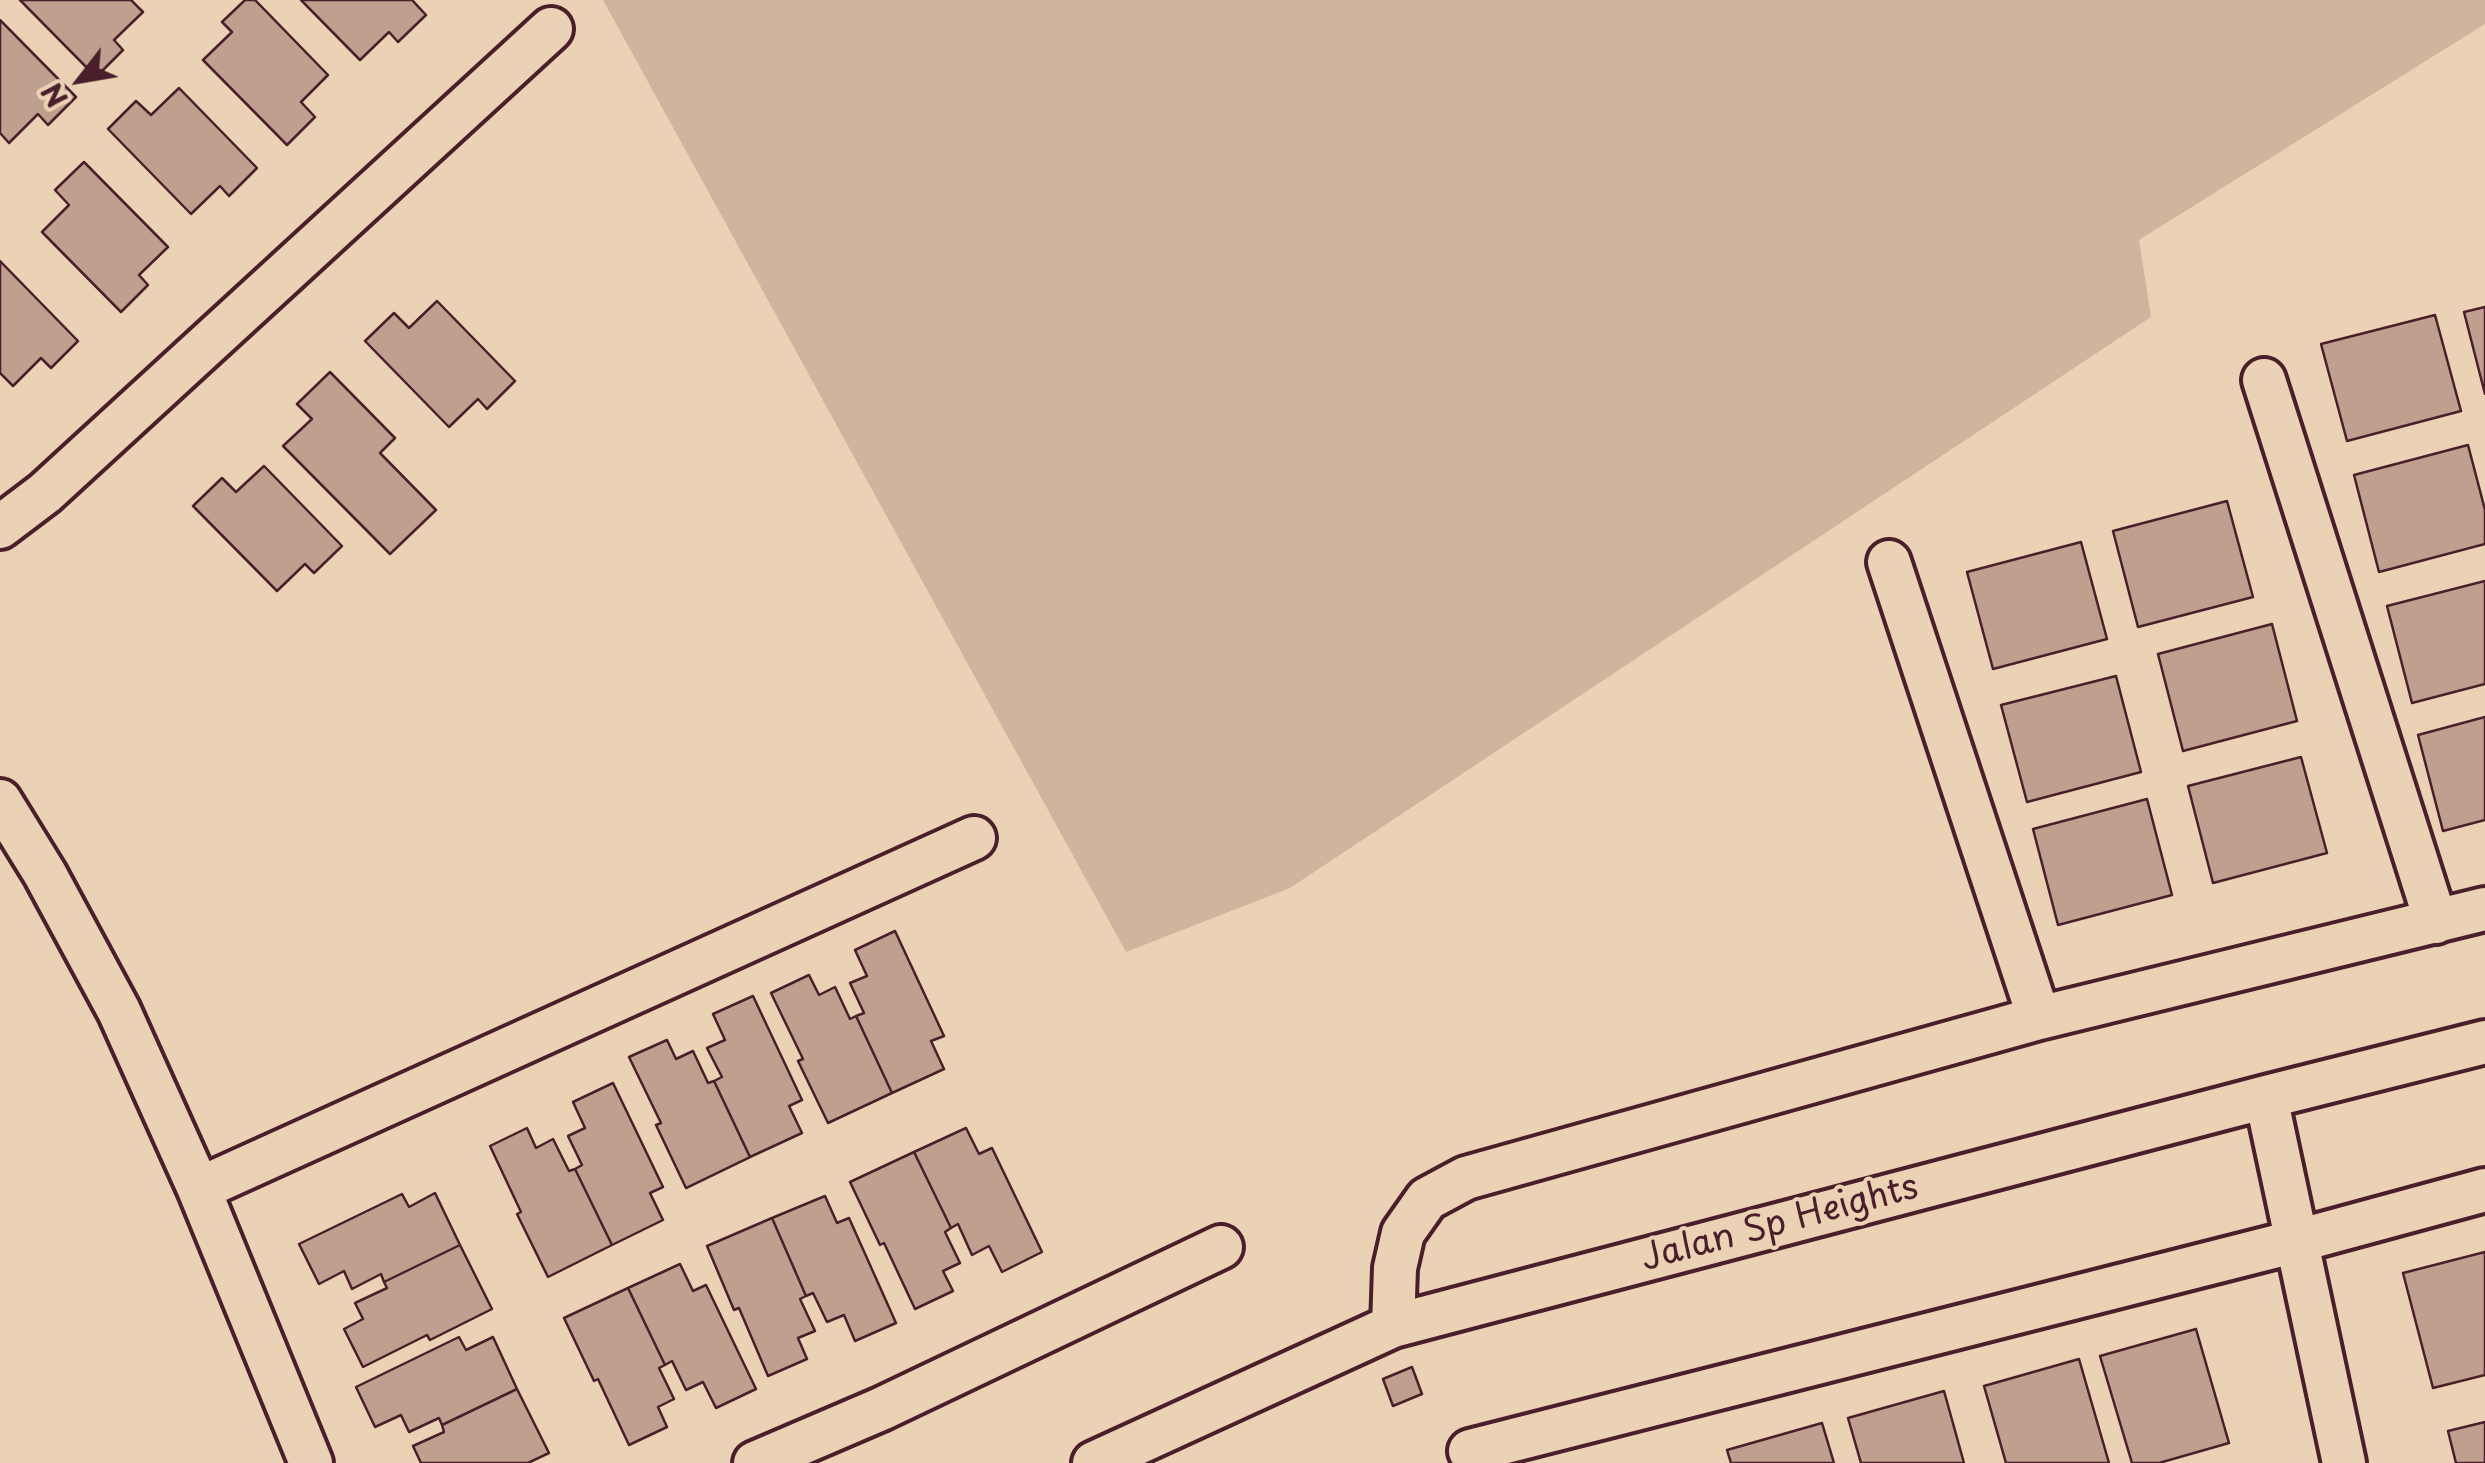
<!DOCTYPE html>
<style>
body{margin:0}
#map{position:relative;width:2485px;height:1463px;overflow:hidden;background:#ecd2b4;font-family:"Playpen Sans",sans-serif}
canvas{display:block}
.north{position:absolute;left:30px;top:30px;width:100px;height:100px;-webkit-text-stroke:8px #ecd2b4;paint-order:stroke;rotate:239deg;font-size:28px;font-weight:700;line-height:40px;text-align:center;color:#4a1f2b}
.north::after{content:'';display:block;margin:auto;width:35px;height:45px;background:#4a1f2b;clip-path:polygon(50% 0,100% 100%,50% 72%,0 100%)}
</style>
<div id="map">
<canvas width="2485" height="1463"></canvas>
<div class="north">N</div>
</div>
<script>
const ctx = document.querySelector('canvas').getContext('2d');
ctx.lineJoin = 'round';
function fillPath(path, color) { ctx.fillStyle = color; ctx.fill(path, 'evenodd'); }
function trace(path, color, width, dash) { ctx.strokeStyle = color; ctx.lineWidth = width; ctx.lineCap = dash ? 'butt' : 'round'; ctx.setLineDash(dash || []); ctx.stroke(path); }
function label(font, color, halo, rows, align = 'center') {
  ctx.font = font + ' "Playpen Sans",sans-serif'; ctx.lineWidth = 8; ctx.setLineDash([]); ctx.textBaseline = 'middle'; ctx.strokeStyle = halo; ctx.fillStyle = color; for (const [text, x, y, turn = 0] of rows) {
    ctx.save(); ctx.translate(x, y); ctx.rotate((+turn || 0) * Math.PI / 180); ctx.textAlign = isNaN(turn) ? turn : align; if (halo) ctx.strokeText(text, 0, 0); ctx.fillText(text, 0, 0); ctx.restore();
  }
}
fillPath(new Path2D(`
 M 603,0 L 2485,0 L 2485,24 L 2139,240 L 2151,317 L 1290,888 L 1126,952 Z`), '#d1b49e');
const building = new Path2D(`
 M 20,0 L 131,0 L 143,12 L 114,40 L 123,50 L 96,77 Z
 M 245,0 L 255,0 L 328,75 L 301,102 L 315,117 L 287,145 L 203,60 L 232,32 L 222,22 Z
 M 301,0 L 412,0 L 426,15 L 398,42 L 389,32 L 360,60 Z
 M 0,20 L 76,97 L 48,125 L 38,114 L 9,143 L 0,133 Z
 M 179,88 L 257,168 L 229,196 L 220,186 L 191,214 L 108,129 L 136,101 L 151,115 Z
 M 84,162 L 168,247 L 139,275 L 148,285 L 121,312 L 42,232 L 69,205 L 55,190 Z
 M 0,261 L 78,341 L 51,368 L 41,358 L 13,386 L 0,373 Z
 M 437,301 L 515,381 L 487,409 L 478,399 L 449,427 L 365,341 L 394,313 L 409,328 Z
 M 2485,307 L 2485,394 L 2464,312 Z
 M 2435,315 L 2461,411 L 2347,441 L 2321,344 Z
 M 330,372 L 395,438 L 380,453 L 436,510 L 390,554 L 283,446 L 312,419 L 297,404 Z
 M 2468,445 L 2485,510 L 2485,544 L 2379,572 L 2354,475 Z
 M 264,466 L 342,546 L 314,573 L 305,564 L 277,591 L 193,506 L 222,478 L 236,492 Z
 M 2227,501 L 2253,597 L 2138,627 L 2113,531 Z
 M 2081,542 L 2107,639 L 1993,669 L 1967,572 Z
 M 2485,581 L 2485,684 L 2412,703 L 2387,606 Z
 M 2272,624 L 2297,721 L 2183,751 L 2158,654 Z
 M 2116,676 L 2141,772 L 2027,802 L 2001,705 Z
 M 2485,717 L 2485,820 L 2443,831 L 2418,735 Z
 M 2301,757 L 2327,853 L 2213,883 L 2188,786 Z
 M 2147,799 L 2172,895 L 2058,925 L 2033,829 Z
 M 895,931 L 944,1036 L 931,1041 L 944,1069 L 892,1093 L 856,1016 L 864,1013 L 850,983 L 867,976 L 855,950 Z
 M 809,975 L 819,995 L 835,987 L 850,1019 L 856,1016 L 892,1093 L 828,1123 L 798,1061 L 803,1059 L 771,993 Z
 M 753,996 L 802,1100 L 789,1106 L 802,1133 L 750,1157 L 714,1081 L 722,1077 L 707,1048 L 725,1040 L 713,1014 Z
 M 667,1040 L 676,1059 L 693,1051 L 708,1083 L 714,1081 L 750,1157 L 686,1188 L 656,1125 L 661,1123 L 629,1057 Z
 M 613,1083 L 663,1187 L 650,1193 L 663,1220 L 612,1245 L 575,1169 L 582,1165 L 568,1136 L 585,1128 L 573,1102 Z
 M 527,1128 L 536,1148 L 553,1139 L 569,1171 L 575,1169 L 612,1245 L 548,1277 L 517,1214 L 521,1212 L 490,1146 Z
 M 966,1128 L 979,1154 L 992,1148 L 1042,1252 L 1002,1272 L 989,1246 L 972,1255 L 958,1224 L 951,1228 L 914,1152 Z
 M 914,1152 L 951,1228 L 945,1232 L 960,1263 L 943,1271 L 953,1291 L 915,1309 L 884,1243 L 880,1245 L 850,1182 Z
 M 435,1193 L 460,1245 L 384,1282 L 381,1274 L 352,1289 L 344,1271 L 319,1284 L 299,1244 L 402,1194 L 409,1207 Z
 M 825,1196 L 837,1223 L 849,1218 L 896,1323 L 855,1341 L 844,1315 L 827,1322 L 813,1293 L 806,1296 L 772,1218 Z
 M 772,1218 L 806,1296 L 800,1299 L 815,1331 L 798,1338 L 807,1359 L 768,1376 L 739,1308 L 734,1310 L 707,1246 Z
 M 460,1245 L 492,1309 L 430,1340 L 427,1335 L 363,1367 L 344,1329 L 363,1319 L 355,1303 L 387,1288 L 384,1282 Z
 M 2485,1252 L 2485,1375 L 2433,1388 L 2403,1273 Z
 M 680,1264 L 693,1291 L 706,1285 L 756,1389 L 716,1408 L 703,1382 L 686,1390 L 672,1361 L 665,1365 L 628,1288 Z
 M 628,1288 L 665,1365 L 659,1368 L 674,1399 L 658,1407 L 667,1427 L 629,1445 L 598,1379 L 594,1381 L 564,1318 Z
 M 2196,1329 L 2229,1443 L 2159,1463 L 2132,1463 L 2100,1356 Z
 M 459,1337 L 466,1350 L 493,1337 L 517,1389 L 442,1425 L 439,1418 L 409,1432 L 401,1415 L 375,1427 L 356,1387 Z
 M 2079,1359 L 2109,1463 L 2006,1463 L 1984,1386 Z
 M 1412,1367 L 1422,1394 L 1393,1406 L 1383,1379 Z
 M 517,1389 L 549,1453 L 528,1463 L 421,1463 L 413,1446 L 444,1432 L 442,1425 Z
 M 1944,1391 L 1964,1463 L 1861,1463 L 1848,1418 Z
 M 2485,1422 L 2485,1463 L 2456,1463 L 2448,1431 Z
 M 1822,1423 L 1834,1463 L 1731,1463 L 1727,1450 Z`);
fillPath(building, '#bfa08e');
trace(building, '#4a1f2b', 2.5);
const minor = new Path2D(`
 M 2264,380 L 2436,922
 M 0,527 L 45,493 L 551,29
 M 1889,562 L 2039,1018
 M 0,801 L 45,874 L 119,1011 L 199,1189 L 311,1463
 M 2266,1097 L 2344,1463
 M 199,1189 L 974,838
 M 1393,1326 L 1395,1268 L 1403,1233 L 1427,1199 L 1466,1178 L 2039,1018 L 2485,909
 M 1470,1451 L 2297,1241 L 2485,1190
 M 755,1463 L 881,1409 L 1221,1247
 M 1094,1463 L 1393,1326 L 2266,1097 L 2485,1042`);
trace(minor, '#4a1f2b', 50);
trace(minor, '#ecd2b4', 42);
label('35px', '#4a1f2b', '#ecd2b4', [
 ["Jalan Sp Heights",1780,1224,-15]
]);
</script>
